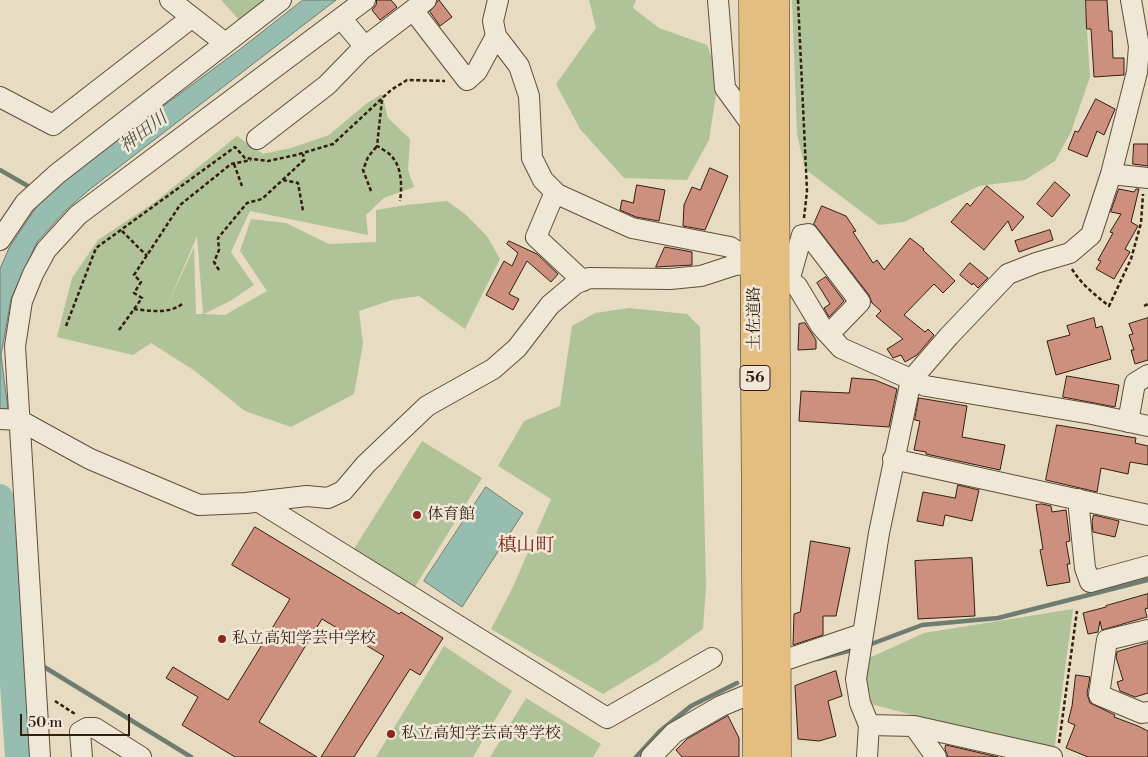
<!DOCTYPE html>
<meta charset="utf-8">
<style>
body{margin:0}
#map{position:relative;width:1148px;height:757px;overflow:hidden;background:#e7dcc1;font-family:"Libre Bodoni",serif}
canvas{display:block}
.scale{position:absolute;left:20px;top:714px;width:110px;height:22px;box-sizing:border-box;border:2px solid #341d10;border-top:0;padding-left:6px;font-size:15px;line-height:18px;white-space:nowrap;color:#341d10;-webkit-text-stroke:4px #efe8d7;paint-order:stroke}
</style>
<div id="map">
<canvas width="1148" height="757"></canvas>
<div class="scale">50 m</div>
</div>
<script>
const ctx = document.querySelector('canvas').getContext('2d');
ctx.lineJoin = 'round';
function fillPath(path, color) { ctx.fillStyle = color; ctx.fill(path, 'evenodd'); }
function trace(path, color, width, dash) { ctx.strokeStyle = color; ctx.lineWidth = width; ctx.lineCap = dash ? 'butt' : 'round'; ctx.setLineDash(dash || []); ctx.stroke(path); }
function label(font, color, halo, rows, align = 'center') {
  ctx.font = font + ' "Libre Bodoni","Noto Serif JP",serif'; ctx.lineWidth = 5; ctx.setLineDash([]); ctx.textBaseline = 'middle'; ctx.strokeStyle = halo; ctx.fillStyle = color; for (const [text, x, y, turn = 0] of rows) {
    ctx.save(); ctx.translate(x, y); ctx.rotate((+turn || 0) * Math.PI / 180); ctx.textAlign = isNaN(turn) ? turn : align; if (halo) ctx.strokeText(text, 0, 0); ctx.fillText(text, 0, 0); ctx.restore();
  }
}
fillPath(new Path2D(`
 M 221,0 L 264,0 L 267,4 L 242,23 Z
 M 589,0 L 636,0 L 633,8 L 659,28 L 707,45 L 719,75 L 709,140 L 687,180 L 624,178 L 580,129 L 556,84 L 596,28 Z
 M 792,0 L 1085,0 L 1090,77 L 1071,132 L 1055,161 L 1025,180 L 979,186 L 904,222 L 879,225 L 805,169 L 797,134 Z
 M 382,94 L 388,118 L 410,139 L 408,170 L 414,187 L 384,198 L 366,215 L 368,235 L 250,211 L 231,252 L 254,285 L 230,301 L 204,314 L 225,315 L 267,291 L 240,251 L 251,219 L 286,223 L 329,244 L 376,242 L 376,210 L 406,205 L 447,201 L 465,214 L 487,236 L 500,259 L 465,329 L 419,296 L 392,300 L 359,311 L 363,344 L 354,394 L 291,427 L 245,411 L 195,371 L 151,343 L 133,355 L 57,337 L 72,278 L 98,240 L 155,202 L 237,136 L 263,154 L 291,148 L 329,135 L 367,103 ZM 197,236 L 203,314 L 196,314 L 194,247 L 166,309 Z
 M 629,308 L 687,314 L 700,327 L 706,586 L 703,629 L 658,661 L 603,694 L 491,629 L 513,587 L 551,499 L 498,466 L 524,421 L 560,406 L 572,326 L 595,313 Z
 M 422,441 L 482,478 L 413,590 L 352,552 Z
 M 1073,609 L 1054,752 L 867,703 L 867,659 L 924,633 Z
 M 444,646 L 512,691 L 473,757 L 376,757 Z
 M 526,698 L 601,744 L 593,757 L 490,757 Z`), '#b0c297');
const water = new Path2D(`
 M 303,0 L 336,0 L 89,190 L 66,210 L 37,242 L 11,299 L 1,355 L 8,410 L 0,409 L 0,269 L 9,248 L 39,203 L 70,175 L 243,47 Z
 M 486,487 L 523,513 L 462,607 L 424,581 Z`);
fillPath(water, '#97bcb0');
trace(water, '#6f7c70', 1);
trace(new Path2D(`
 M 0,170 L 33,189
 M 10,646 L 28,657
 M 866,646 L 922,625 L 998,618 L 1148,580
 M 817,659 L 856,649
 M 41,665 L 191,757
 M 636,757 L 660,731 L 691,706 L 737,683`), '#6f7c70', 4.5);
trace(new Path2D(`
 M 0,497 L 18,757`), '#97bcb0', 26);
const building = new Path2D(`
 M 377,0 L 391,0 L 397,7 L 380,20 L 372,10 L 376,5 Z
 M 439,0 L 452,17 L 440,26 L 430,12 Z
 M 1086,0 L 1107,0 L 1109,31 L 1112,31 L 1113,58 L 1124,58 L 1124,75 L 1094,77 L 1091,29 L 1087,29 Z
 M 1096,99 L 1115,109 L 1104,135 L 1097,131 L 1087,157 L 1068,149 L 1075,131 L 1078,132 Z
 M 1134,144 L 1148,144 L 1148,166 L 1133,164 Z
 M 710,168 L 728,176 L 705,230 L 683,226 L 684,205 L 692,187 L 700,190 Z
 M 1055,182 L 1070,195 L 1052,217 L 1037,204 Z
 M 637,185 L 665,190 L 659,221 L 636,217 L 620,210 L 622,200 L 633,203 Z
 M 987,186 L 1024,217 L 1012,231 L 1008,221 L 984,250 L 951,222 L 967,203 L 970,206 Z
 M 1119,189 L 1134,192 L 1136,189 L 1139,189 L 1131,222 L 1138,226 L 1125,249 L 1130,252 L 1114,279 L 1096,269 L 1101,261 L 1098,260 L 1113,233 L 1110,232 L 1121,214 L 1111,212 Z
 M 822,206 L 846,216 L 856,231 L 853,232 L 873,263 L 877,260 L 884,270 L 910,238 L 924,249 L 923,250 L 955,281 L 943,293 L 934,284 L 904,315 L 925,332 L 928,329 L 934,335 L 917,355 L 905,362 L 901,355 L 893,358 L 887,349 L 903,339 L 876,316 L 881,311 L 872,303 L 869,295 L 814,224 Z
 M 1050,230 L 1053,240 L 1019,252 L 1015,241 Z
 M 509,241 L 537,254 L 558,274 L 551,282 L 527,261 L 509,294 L 519,299 L 513,310 L 486,295 L 504,261 L 512,266 L 518,253 L 507,244 Z
 M 665,247 L 692,252 L 692,265 L 656,267 Z
 M 970,263 L 988,278 L 978,288 L 973,283 L 972,285 L 960,275 Z
 M 826,277 L 844,301 L 829,317 L 824,308 L 830,304 L 817,283 Z
 M 1094,318 L 1096,328 L 1102,326 L 1111,359 L 1056,375 L 1047,341 L 1070,335 L 1067,326 Z
 M 1148,318 L 1148,360 L 1135,364 L 1131,350 L 1134,350 L 1129,335 L 1133,334 L 1129,324 Z
 M 805,323 L 816,340 L 816,349 L 798,350 L 799,324 Z
 M 1067,376 L 1119,385 L 1115,407 L 1063,397 Z
 M 852,378 L 875,380 L 897,389 L 889,427 L 799,421 L 801,391 L 849,393 Z
 M 919,398 L 967,406 L 962,437 L 1005,445 L 1000,470 L 926,454 L 926,452 L 914,450 L 920,421 L 915,420 Z
 M 1057,425 L 1136,438 L 1135,443 L 1148,446 L 1148,465 L 1130,462 L 1128,474 L 1101,468 L 1097,492 L 1046,480 Z
 M 958,485 L 979,490 L 972,521 L 945,515 L 943,526 L 917,521 L 923,492 L 955,498 Z
 M 1042,504 L 1051,506 L 1052,512 L 1066,510 L 1070,541 L 1066,542 L 1070,564 L 1067,564 L 1070,582 L 1047,586 L 1040,550 L 1043,549 L 1036,505 Z
 M 1094,515 L 1119,521 L 1115,537 L 1093,532 L 1092,522 Z
 M 255,527 L 399,614 L 401,612 L 443,638 L 420,675 L 410,669 L 354,757 L 321,757 L 384,656 L 322,619 L 259,722 L 317,757 L 235,757 L 182,725 L 198,697 L 166,678 L 173,667 L 228,700 L 290,599 L 232,565 Z
 M 811,541 L 850,548 L 836,616 L 823,616 L 823,635 L 793,645 L 794,614 L 800,612 Z
 M 972,558 L 975,616 L 918,619 L 915,561 Z
 M 1148,594 L 1148,608 L 1145,609 L 1147,617 L 1102,630 L 1100,621 L 1098,632 L 1088,634 L 1083,613 L 1106,607 L 1106,606 Z
 M 1148,643 L 1148,693 L 1135,697 L 1120,691 L 1117,682 L 1123,680 L 1116,657 L 1117,652 Z
 M 836,671 L 842,696 L 828,701 L 836,736 L 819,741 L 798,739 L 795,686 Z
 M 1076,675 L 1090,677 L 1087,694 L 1090,703 L 1115,715 L 1114,717 L 1138,726 L 1148,731 L 1148,757 L 1088,757 L 1066,748 L 1075,725 L 1068,722 L 1072,706 Z
 M 728,716 L 739,738 L 739,757 L 682,757 L 676,750 L 687,739 Z
 M 946,745 L 998,757 L 948,757 L 945,749 Z`);
fillPath(building, '#ce907e');
trace(building, '#341d10', 1);
const minor = new Path2D(`
 M 170,0 L 225,43
 M 498,0 L 493,21 L 496,36 L 519,66 L 529,96 L 532,158 L 543,180 L 557,194 L 632,228 L 730,247 L 755,263 L 777,271 L 797,286 L 821,326 L 841,348 L 926,386 L 1092,414 L 1148,426
 M 718,0 L 725,88 L 754,128
 M 413,10 L 467,80 L 477,71 L 496,36
 M 341,18 L 365,47
 M 0,97 L 53,125 L 186,22 L 189,15
 M 257,139 L 327,85 L 362,49 L 426,0
 M 1111,174 L 1148,178
 M 555,192 L 536,237 L 583,281
 M 0,240 L 25,203 L 57,174 L 281,0
 M 789,281 L 802,235 L 808,234 L 860,302 L 829,334
 M 0,419 L 19,420 L 90,459 L 199,505 L 246,503 L 307,496 L 328,498 L 343,491 L 366,464 L 427,406 L 493,369 L 517,348 L 550,305 L 575,284 L 589,278 L 670,279 L 701,276 L 735,265 L 755,263
 M 1128,422 L 1135,383 L 1148,375
 M 893,459 L 1148,515
 M 1078,499 L 1085,568 L 1090,582 L 1148,566
 M 259,502 L 607,718 L 712,658
 M 1148,630 L 1107,640 L 1099,695 L 1142,713 L 1148,712
 M 776,663 L 862,634
 M 869,725 L 914,726 L 1052,757
 M 914,726 L 936,757
 M 40,757 L 15,346 L 22,301 L 33,274 L 46,250 L 78,215 L 365,0
 M 82,757 L 80,732 L 87,728 L 95,728 L 141,757
 M 651,757 L 674,733 L 721,706 L 757,691
 M 867,757 L 869,725 L 860,703 L 856,679 L 879,533 L 911,380 L 949,336 L 1008,274 L 1036,263 L 1070,253 L 1091,235 L 1111,174 L 1137,72 L 1139,46 L 1131,0`);
const highway = new Path2D(`
 M 753,0 L 757,757
 M 775,0 L 777,757`);
trace(minor, '#614d3c', 22);
trace(highway, '#341d10', 29);
trace(new Path2D(`
 M 798,0 L 807,191 L 804,218
 M 382,100 L 377,146 C 382,149 390,153 393,158 C 402,169 402,188 400,201
 M 234,164 L 242,186
 M 283,180 L 298,183 L 303,211
 M 371,191 L 363,170 L 368,157 L 377,146
 M 122,231 L 147,256
 M 1072,269 C 1081,284 1095,295 1109,306 L 1131,259 L 1141,223 L 1143,194
 M 219,270 L 214,262 L 219,250 L 218,238 L 247,203 L 262,199 L 304,160 L 303,154
 M 1144,306 L 1148,304
 M 134,309 C 149,311 170,314 182,304
 M 66,326 L 96,248 L 235,147 L 245,158 L 268,161 L 296,155 L 333,144 L 391,90 L 407,80 L 445,81
 M 119,330 L 142,298 L 134,293 L 141,282 L 134,275 L 180,205 L 231,164 L 251,160
 M 55,701 L 75,714
 M 1059,743 L 1077,611`), '#341d10', 2.5, [4, 2.5]);
trace(minor, '#efe8d7', 20);
trace(highway, '#e4be80', 28);
for (const [x, y, r, color] of [
 [417,515,5,"#8f2418"],
 [222,639,5,"#8f2418"],
 [391,734,5,"#8f2418"]
]) { const dot = new Path2D(); dot.arc(x, y, r, 0, 2 * Math.PI); ctx.fillStyle = color; ctx.fill(dot); trace(dot, '#efe8d7', 2); }
for (const [x, y, w] of [
 [755,378,30]
]) { const box = new Path2D(); box.roundRect(x - w / 2, y - 12.5, w, 25, 4); ctx.fillStyle = '#efe8d7'; ctx.fill(box); trace(box, '#341d10', 1); }
label('bold 15px', '#341d10', null, [
 ["56",755,378]
]);
label('16px', '#341d10', '#efe8d7', [
 ["土佐道路",755,318,-90]
]);
label('16px', '#341d10', '#efe8d7', [
 ["体育館",427,515],
 ["私立高知学芸中学校",232,639],
 ["私立高知学芸高等学校",401,734]
], 'left');
label('italic 18px', '#524d40', '#efe8d7', [
 ["神田川",144,133,-37]
]);
label('19px', '#7a1f14', '#efe8d7', [
 ["槙山町",526,546]
]);
</script>
